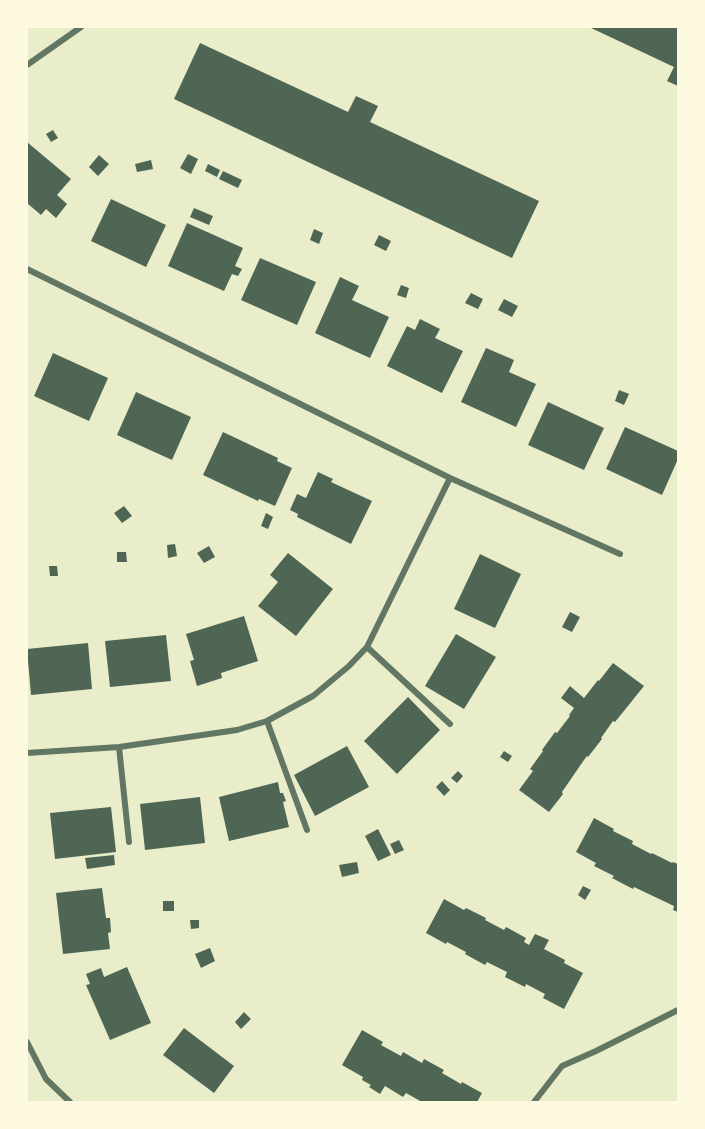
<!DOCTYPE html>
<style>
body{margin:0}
#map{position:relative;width:705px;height:1129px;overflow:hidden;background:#e9edc9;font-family:"DM Sans",sans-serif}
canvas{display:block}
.frame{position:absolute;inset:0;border:28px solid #fefae0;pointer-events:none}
</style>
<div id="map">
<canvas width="705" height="1129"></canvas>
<div class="frame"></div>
</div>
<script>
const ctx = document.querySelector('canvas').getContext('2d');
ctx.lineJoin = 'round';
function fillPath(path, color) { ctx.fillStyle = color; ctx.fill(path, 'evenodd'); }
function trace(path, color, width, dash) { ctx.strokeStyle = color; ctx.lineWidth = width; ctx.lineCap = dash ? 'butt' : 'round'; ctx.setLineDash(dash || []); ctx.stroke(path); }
fillPath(new Path2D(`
 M 589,27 L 678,27 L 678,86 L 667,81 L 674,67 Z
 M 200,43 L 348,112 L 356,96 L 378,106 L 370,122 L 539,201 L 512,258 L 174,99 Z
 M 53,130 L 58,138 L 51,142 L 46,134 Z
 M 27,142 L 71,179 L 57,195 L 67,204 L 56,218 L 46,209 L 41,215 L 27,203 Z
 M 188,154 L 198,159 L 191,174 L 180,168 Z
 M 99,155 L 109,164 L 98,176 L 89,167 Z
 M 151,160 L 153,169 L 137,172 L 135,164 Z
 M 208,164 L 220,170 L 217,177 L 205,171 Z
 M 223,171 L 242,180 L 238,188 L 219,179 Z
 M 111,199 L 166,225 L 146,267 L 91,241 Z
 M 194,208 L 213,216 L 209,225 L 190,217 Z
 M 187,223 L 243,248 L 235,266 L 242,269 L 238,276 L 232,274 L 224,291 L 168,266 Z
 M 314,229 L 323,233 L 319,244 L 310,240 Z
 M 379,235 L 391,241 L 386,251 L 374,245 Z
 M 260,258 L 316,282 L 297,325 L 241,300 Z
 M 340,277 L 359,286 L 352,300 L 389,317 L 370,358 L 315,333 Z
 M 401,285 L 409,288 L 406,298 L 397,295 Z
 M 471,293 L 483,299 L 478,309 L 465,303 Z
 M 504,299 L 518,306 L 512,317 L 498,310 Z
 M 420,319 L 440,329 L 435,338 L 463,351 L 442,393 L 387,366 L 407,326 L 415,330 Z
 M 486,348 L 514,360 L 509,372 L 536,384 L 516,427 L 461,402 Z
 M 53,353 L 108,378 L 89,421 L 34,396 Z
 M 619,390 L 629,394 L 624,405 L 615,401 Z
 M 136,392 L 191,417 L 172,460 L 117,435 Z
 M 548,402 L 604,428 L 584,470 L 528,445 Z
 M 625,427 L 678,451 L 678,459 L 662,495 L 606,469 Z
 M 223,432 L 278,458 L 277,461 L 292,468 L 275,506 L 259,499 L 258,501 L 203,475 Z
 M 318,472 L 333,479 L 331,482 L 372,501 L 351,544 L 297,517 L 298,514 L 290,510 L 297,494 L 306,498 Z
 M 124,506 L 132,516 L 122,523 L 114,513 Z
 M 266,513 L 273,517 L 268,529 L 261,526 Z
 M 175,544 L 177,556 L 168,558 L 167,545 Z
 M 209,546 L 215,557 L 204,563 L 197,553 Z
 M 117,552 L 126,552 L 127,562 L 117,562 Z
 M 288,553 L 333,589 L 296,636 L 258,606 L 278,582 L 270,575 Z
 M 480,554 L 521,574 L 495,628 L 454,609 Z
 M 49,566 L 57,566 L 58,576 L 50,576 Z
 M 570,612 L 580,617 L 572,632 L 562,627 Z
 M 244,616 L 258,661 L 221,673 L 222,678 L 197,686 L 190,661 L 194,660 L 186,634 Z
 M 456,634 L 496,657 L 464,709 L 425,686 Z
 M 166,635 L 171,681 L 110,687 L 105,641 Z
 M 88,643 L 92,689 L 31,695 L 27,649 Z
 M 613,663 L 644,686 L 615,722 L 613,721 L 601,738 L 602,739 L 588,757 L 587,756 L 584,760 L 562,792 L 563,794 L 549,812 L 519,790 L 533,771 L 530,769 L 543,751 L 542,750 L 555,732 L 557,733 L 570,716 L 569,715 L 574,708 L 561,698 L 570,686 L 584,698 L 598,680 L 599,681 Z
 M 408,697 L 440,730 L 397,774 L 364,741 Z
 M 347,746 L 369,787 L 315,816 L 294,775 Z
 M 504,751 L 512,756 L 508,762 L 500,757 Z
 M 458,771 L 463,776 L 457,783 L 451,778 Z
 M 442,781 L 450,790 L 444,796 L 436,787 Z
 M 278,782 L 280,793 L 283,793 L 286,801 L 283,802 L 289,827 L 229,841 L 219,797 Z
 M 200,797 L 205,843 L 145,850 L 140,804 Z
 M 111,807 L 116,852 L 55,859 L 50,813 Z
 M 594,818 L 614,829 L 613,831 L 633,841 L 632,844 L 651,854 L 652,853 L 672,863 L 673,862 L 678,864 L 678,912 L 673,910 L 674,906 L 634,887 L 633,889 L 612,878 L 614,876 L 594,866 L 596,863 L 576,852 Z
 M 378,829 L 391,855 L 378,861 L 365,836 Z
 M 399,840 L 404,850 L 395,854 L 390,844 Z
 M 114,855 L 115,865 L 87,869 L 85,858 Z
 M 357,862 L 359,873 L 342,877 L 339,865 Z
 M 583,886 L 591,890 L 585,900 L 578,895 Z
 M 102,888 L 106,918 L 110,918 L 111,932 L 108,933 L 110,949 L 63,954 L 56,893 Z
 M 444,899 L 464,910 L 466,908 L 486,918 L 485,920 L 504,930 L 506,927 L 526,938 L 524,942 L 529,945 L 535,934 L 549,940 L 544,949 L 565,960 L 564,963 L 583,973 L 564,1009 L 543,998 L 545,994 L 526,984 L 525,987 L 505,977 L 507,972 L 487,962 L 485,965 L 465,954 L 466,952 L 447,942 L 446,944 L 426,933 Z
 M 163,901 L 174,901 L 174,911 L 163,911 Z
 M 190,920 L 199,920 L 199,928 L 191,929 Z
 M 210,948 L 215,961 L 201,968 L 195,954 Z
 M 127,967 L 151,1023 L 110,1040 L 86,985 L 90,984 L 86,974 L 101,968 L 104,977 Z
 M 244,1012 L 251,1019 L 241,1029 L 235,1022 Z
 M 184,1028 L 234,1066 L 214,1093 L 163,1055 Z
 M 362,1030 L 383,1042 L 381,1045 L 401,1056 L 403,1052 L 422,1063 L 424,1059 L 444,1070 L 442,1073 L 461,1084 L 462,1082 L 482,1093 L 477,1102 L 422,1102 L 406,1093 L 403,1097 L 385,1086 L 380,1094 L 369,1087 L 371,1085 L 362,1080 L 363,1077 L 342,1065 Z`), '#4f6655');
trace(new Path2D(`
 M 27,65 L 81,27
 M 27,269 L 450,478 L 620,554
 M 367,647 L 450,724
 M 267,721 L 307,830
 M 119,747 L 129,842
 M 27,753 L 119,747 L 237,730 L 267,721 L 313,696 L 349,666 L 367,647 L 450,478
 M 27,1042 L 46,1079 L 70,1102
 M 534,1102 L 562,1066 L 596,1051 L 678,1010`), '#617663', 6);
</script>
